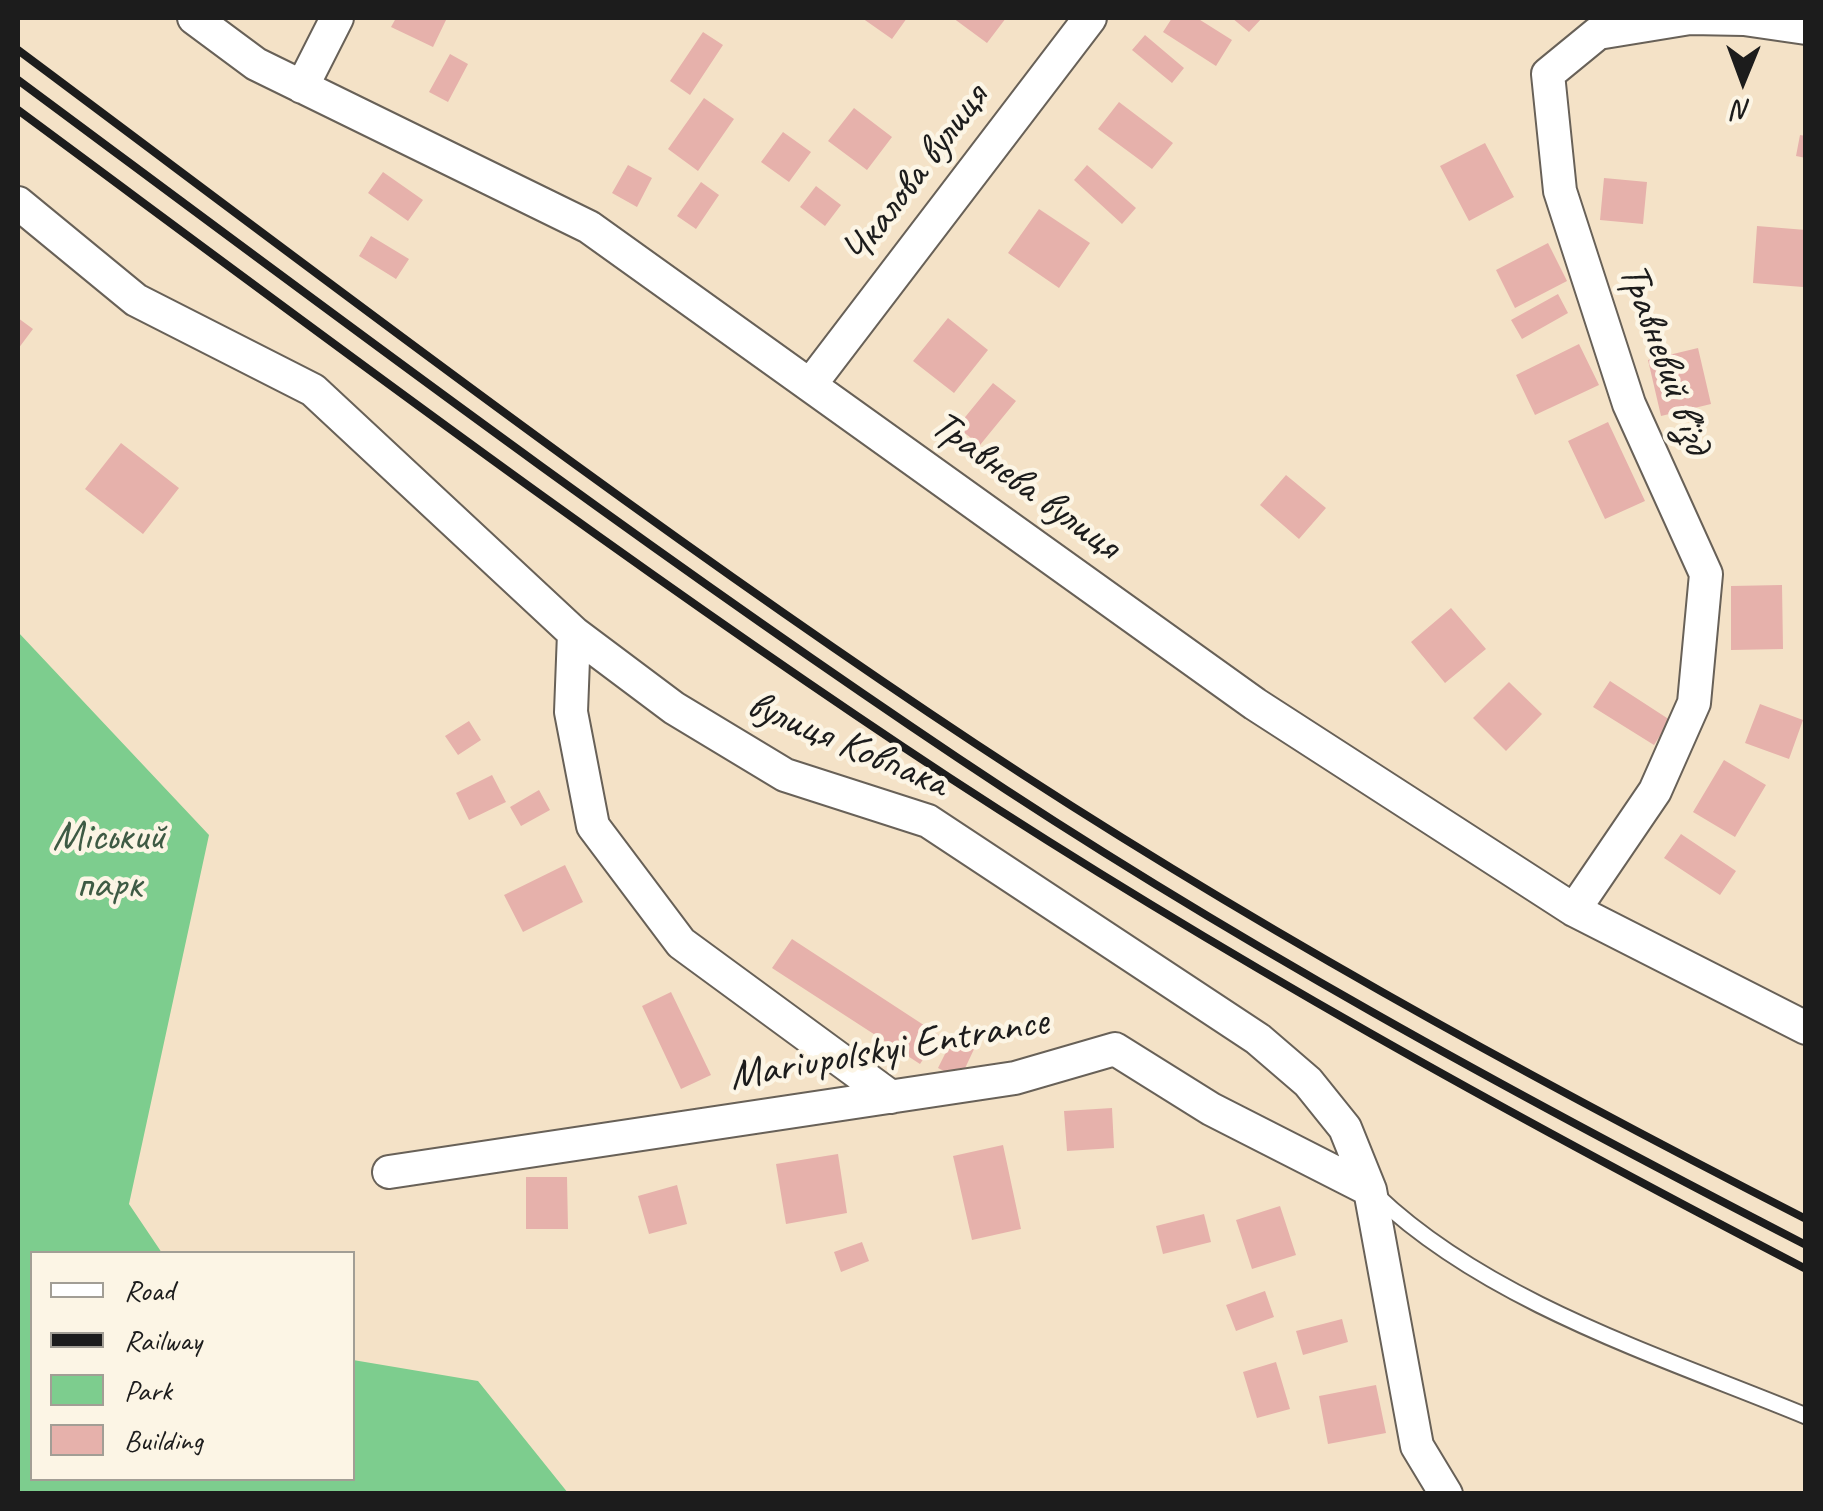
<!DOCTYPE html>
<meta charset="utf-8">
<style>
body{margin:0}
#map{position:relative;width:1823px;height:1511px;overflow:hidden;background:#f4e2c7;font-family:Caveat,sans-serif}
canvas{display:block}
.frame{position:absolute;inset:0;border:20px solid #1c1c1c;pointer-events:none}
.legend{position:absolute;left:30px;top:1251px;width:325px;height:230px;box-sizing:border-box;background:#fcf5e5;border:2px solid #a29e95;margin:0;padding:12px 18px;list-style:none;font-size:30px;color:#1c1c1c}
.legend li{display:flex;align-items:center;gap:20px;height:50px}
.legend b{width:50px;border:2px solid #a29e95}
.north{position:absolute;left:1693px;top:30px;width:100px;height:100px;-webkit-text-stroke:8px #fcf5e5;paint-order:stroke;rotate:181deg;font-size:28px;font-weight:700;line-height:40px;text-align:center;color:#1c1c1c}
.north::after{content:'';display:block;margin:auto;width:35px;height:45px;background:#1c1c1c;clip-path:polygon(50% 0,100% 100%,50% 72%,0 100%)}
</style>
<div id="map">
<canvas width="1823" height="1511"></canvas>
<div class="frame"></div>
<ul class="legend">
<li><b style="height:12px;background:#fff"></b>Road</li>
<li><b style="height:12px;background:#1c1c1c"></b>Railway</li>
<li><b style="height:28px;background:#7dcd8e"></b>Park</li>
<li><b style="height:28px;background:#e6b1ab"></b>Building</li>
</ul>
<div class="north">N</div>
</div>
<script>
const ctx = document.querySelector('canvas').getContext('2d');
ctx.lineJoin = 'round';
function fillPath(path, color) { ctx.fillStyle = color; ctx.fill(path, 'evenodd'); }
function trace(path, color, width, dash) { ctx.strokeStyle = color; ctx.lineWidth = width; ctx.lineCap = dash ? 'butt' : 'round'; ctx.setLineDash(dash || []); ctx.stroke(path); }
function label(font, color, halo, rows, align = 'center') {
  ctx.font = font + ' Caveat,sans-serif'; ctx.lineWidth = 9; ctx.setLineDash([]); ctx.textBaseline = 'middle'; ctx.strokeStyle = halo; ctx.fillStyle = color; for (const [text, x, y, turn = 0] of rows) {
    ctx.save(); ctx.translate(x, y); ctx.rotate((+turn || 0) * Math.PI / 180); ctx.textAlign = isNaN(turn) ? turn : align; if (halo) ctx.strokeText(text, 0, 0); ctx.fillText(text, 0, 0); ctx.restore();
  }
}
fillPath(new Path2D(`
 M 18,632 L 209,835 L 129,1204 L 162,1253 L 32,1254 L 32,1478 L 352,1478 L 353,1360 L 478,1381 L 568,1493 L 18,1493 Z`), '#7dcd8e');
fillPath(new Path2D(`
 M 396,18 L 441,18 L 446,20 L 433,47 L 391,27 Z
 M 862,18 L 907,18 L 892,39 Z
 M 953,18 L 1006,18 L 987,43 Z
 M 1172,18 L 1197,18 L 1232,40 L 1216,66 L 1163,32 Z
 M 1232,18 L 1262,18 L 1249,32 Z
 M 703,32 L 723,45 L 690,95 L 670,81 Z
 M 1145,35 L 1184,68 L 1172,83 L 1132,50 Z
 M 450,54 L 468,64 L 448,102 L 429,92 Z
 M 704,98 L 734,119 L 698,171 L 668,149 Z
 M 1119,102 L 1173,143 L 1152,169 L 1098,129 Z
 M 854,108 L 892,137 L 867,170 L 828,141 Z
 M 783,132 L 811,152 L 789,182 L 761,162 Z
 M 1800,135 L 1806,136 L 1806,158 L 1796,156 Z
 M 1485,143 L 1514,197 L 1469,221 L 1440,166 Z
 M 628,165 L 652,178 L 637,207 L 612,193 Z
 M 1087,165 L 1136,208 L 1122,224 L 1074,180 Z
 M 383,172 L 423,200 L 408,221 L 368,193 Z
 M 1604,178 L 1647,182 L 1643,224 L 1600,220 Z
 M 701,182 L 719,195 L 696,229 L 677,216 Z
 M 816,186 L 841,205 L 825,226 L 800,207 Z
 M 1039,209 L 1090,243 L 1059,288 L 1008,253 Z
 M 1757,226 L 1806,230 L 1803,287 L 1753,283 Z
 M 371,236 L 409,259 L 396,279 L 359,256 Z
 M 1548,243 L 1567,281 L 1515,308 L 1496,270 Z
 M 1558,294 L 1568,313 L 1522,339 L 1511,320 Z
 M 18,318 L 33,329 L 18,349 Z
 M 948,318 L 988,350 L 954,393 L 913,361 Z
 M 1579,344 L 1599,385 L 1535,415 L 1516,375 Z
 M 1698,348 L 1711,404 L 1661,416 L 1648,360 Z
 M 993,383 L 1016,401 L 980,445 L 957,427 Z
 M 1608,422 L 1645,501 L 1605,519 L 1568,441 Z
 M 121,443 L 179,488 L 143,534 L 85,489 Z
 M 1286,475 L 1326,508 L 1299,539 L 1260,505 Z
 M 1782,585 L 1783,649 L 1731,650 L 1731,586 Z
 M 1451,608 L 1486,649 L 1445,683 L 1411,642 Z
 M 1610,681 L 1670,720 L 1654,745 L 1593,707 Z
 M 1509,682 L 1542,714 L 1506,751 L 1473,718 Z
 M 1760,704 L 1803,720 L 1789,759 L 1745,743 Z
 M 469,721 L 481,740 L 458,755 L 445,736 Z
 M 1724,760 L 1766,785 L 1735,837 L 1693,812 Z
 M 492,775 L 506,802 L 469,820 L 456,793 Z
 M 539,790 L 550,810 L 521,826 L 510,807 Z
 M 1681,834 L 1736,871 L 1720,895 L 1664,858 Z
 M 565,865 L 583,902 L 523,932 L 504,895 Z
 M 792,939 L 939,1035 L 920,1064 L 772,968 Z
 M 671,992 L 711,1075 L 681,1089 L 642,1006 Z
 M 954,1036 L 975,1047 L 960,1079 L 938,1068 Z
 M 1112,1108 L 1114,1148 L 1067,1151 L 1064,1111 Z
 M 1003,1145 L 1021,1229 L 972,1240 L 953,1156 Z
 M 838,1154 L 847,1213 L 786,1224 L 776,1164 Z
 M 526,1177 L 567,1177 L 568,1229 L 526,1229 Z
 M 677,1185 L 687,1224 L 649,1234 L 638,1196 Z
 M 1280,1206 L 1296,1255 L 1252,1269 L 1236,1220 Z
 M 1204,1214 L 1211,1242 L 1163,1254 L 1156,1226 Z
 M 862,1242 L 869,1261 L 841,1272 L 834,1252 Z
 M 1265,1291 L 1274,1317 L 1236,1331 L 1226,1305 Z
 M 1342,1319 L 1348,1342 L 1303,1355 L 1296,1331 Z
 M 1276,1362 L 1290,1409 L 1257,1418 L 1243,1372 Z
 M 1376,1385 L 1386,1433 L 1328,1444 L 1319,1396 Z`), '#e6b1ab');
const service = new Path2D(`
 M 1376,1195 C 1489,1303 1663,1357 1806,1416`);
const minor = new Path2D(`
 M 194,18 L 256,64 L 589,227 L 1255,704 L 1574,910 L 1806,1028
 M 302,87 L 337,18
 M 18,203 L 136,300 L 313,390 L 574,633 L 674,708 L 785,775 L 928,821 L 1258,1039 L 1308,1082 L 1345,1128 L 1370,1190 L 1417,1446 L 1446,1494
 M 810,385 L 1090,18
 M 574,633 L 571,712 L 593,826 L 681,943 L 891,1097
 M 1574,910 L 1655,791 L 1694,703 L 1706,574 L 1629,404 L 1560,191 L 1548,74 L 1598,33 L 1690,18 L 1744,19 L 1806,28
 M 389,1172 L 1015,1078 L 1115,1049 L 1211,1109 L 1370,1190`);
trace(service, '#686158', 19);
trace(minor, '#686158', 36);
trace(service, '#fff', 15);
trace(minor, '#fff', 32);
trace(new Path2D(`
 M 18,50 C 333,285 647,526 976,744 C 1242,920 1522,1074 1806,1219
 M 18,80 C 328,310 637,543 958,758 C 1228,939 1517,1096 1806,1245
 M 18,110 C 325,337 631,568 950,778 C 1225,958 1514,1117 1806,1269`), '#1c1c1c', 8);
label('42px', '#1c1c1c', '#fcf5e5', [
 ["Чкалова вулиця",916,175,-53],
 ["Травневий в'їзд",1664,359,70],
 ["Травнева вулиця",1025,486,36],
 ["вулиця Ковпака",847,745,23],
 ["Mariupolskyi Entrance",889,1050,-10]
]);
label('42px', '#3e5a44', '#fcf5e5', [
 ["Міський",109,838],
 ["парк",109,886]
]);
</script>
